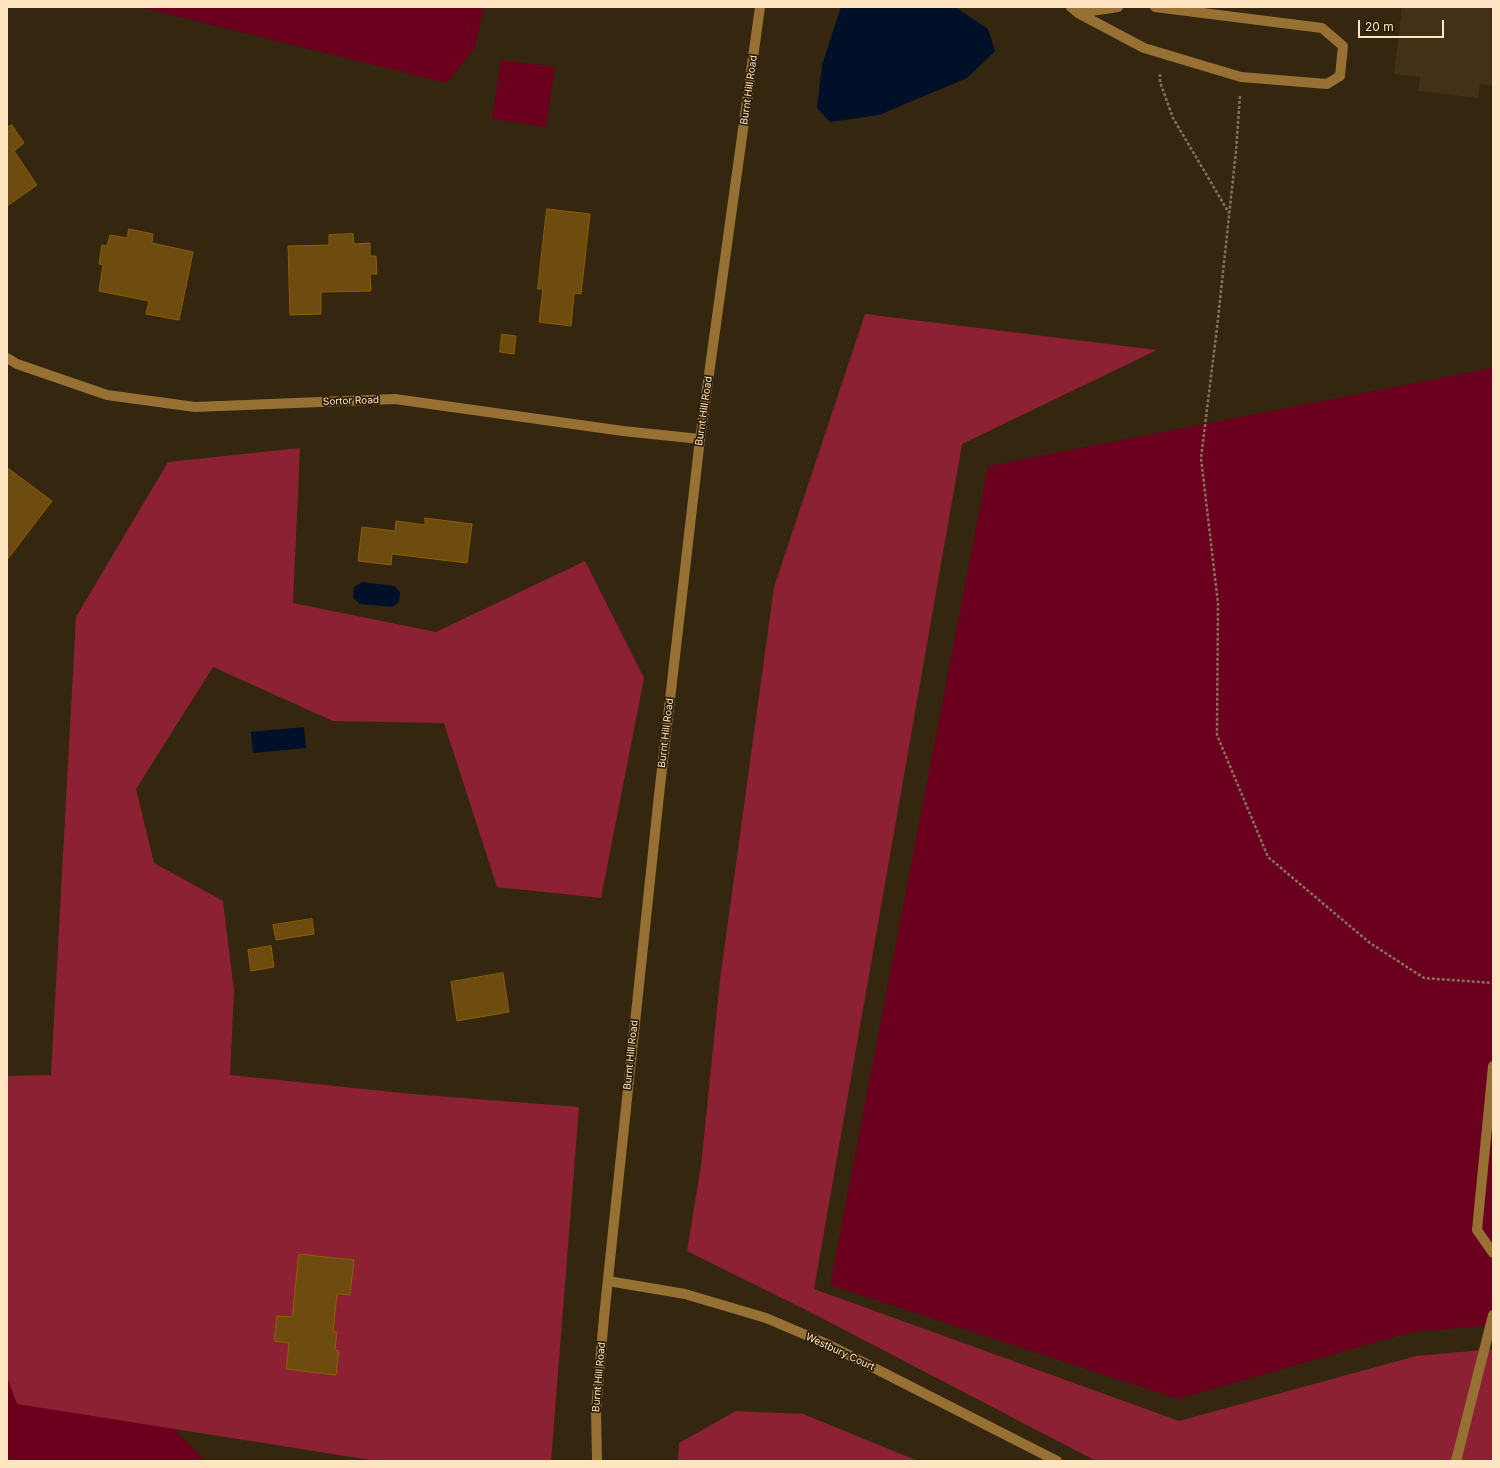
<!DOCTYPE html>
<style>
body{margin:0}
#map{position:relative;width:1500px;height:1468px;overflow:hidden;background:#35260f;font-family:Inter,sans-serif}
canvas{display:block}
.frame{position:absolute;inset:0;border:8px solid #ffe5c2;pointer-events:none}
.scale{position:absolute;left:1358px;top:20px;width:86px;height:18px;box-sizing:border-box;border:2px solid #ffe5c2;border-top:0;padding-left:5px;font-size:12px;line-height:14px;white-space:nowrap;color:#ffe5c2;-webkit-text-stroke:3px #2b1c05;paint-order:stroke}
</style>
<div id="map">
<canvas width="1500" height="1468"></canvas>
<div class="frame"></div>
<div class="scale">20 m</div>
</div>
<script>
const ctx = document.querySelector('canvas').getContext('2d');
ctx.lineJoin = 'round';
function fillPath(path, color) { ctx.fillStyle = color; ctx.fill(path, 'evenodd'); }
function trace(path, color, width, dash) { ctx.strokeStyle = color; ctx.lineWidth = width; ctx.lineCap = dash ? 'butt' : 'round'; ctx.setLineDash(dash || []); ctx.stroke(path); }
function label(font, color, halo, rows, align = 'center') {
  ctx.font = font + ' Inter,sans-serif'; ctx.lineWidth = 3.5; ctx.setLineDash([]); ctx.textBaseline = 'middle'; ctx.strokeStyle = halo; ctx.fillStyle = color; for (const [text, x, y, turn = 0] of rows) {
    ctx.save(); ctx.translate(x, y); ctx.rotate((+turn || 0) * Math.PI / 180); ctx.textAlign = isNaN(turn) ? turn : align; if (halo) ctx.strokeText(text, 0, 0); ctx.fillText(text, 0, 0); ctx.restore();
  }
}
fillPath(new Path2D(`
 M 1402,7 L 1493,7 L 1493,86 L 1480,84 L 1478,98 L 1418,91 L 1420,77 L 1394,74 Z`), '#423116');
fillPath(new Path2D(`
 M 140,7 L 484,7 L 475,47 L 447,83 Z
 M 501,60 L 555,67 L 546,127 L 492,119 Z
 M 1493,357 L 1493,1325 L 1411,1332 L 1178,1399 L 830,1285 L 988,466 L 1492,368 Z
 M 7,1257 L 205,1461 L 7,1461 Z`), '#6a001e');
fillPath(new Path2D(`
 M 865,314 L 1157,350 L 962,444 L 814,1289 L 1179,1421 L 1416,1356 L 1493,1349 L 1493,1461 L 1096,1461 L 812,1313 L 687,1251 L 701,1166 L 720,980 L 774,587 Z
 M 300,448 L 293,603 L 436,632 L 585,561 L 644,678 L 601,898 L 497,887 L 444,723 L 333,721 L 213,667 L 136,789 L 154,863 L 223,901 L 234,991 L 230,1075 L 412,1094 L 579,1107 L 551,1461 L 377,1461 L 17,1404 L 7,1377 L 7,1076 L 51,1075 L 76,617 L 168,462 Z
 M 736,1411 L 803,1414 L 918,1461 L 678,1461 L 679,1443 Z`), '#8d2134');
fillPath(new Path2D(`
 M 841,7 L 955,7 L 988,29 L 995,51 L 967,78 L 879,115 L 830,122 L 817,108 L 822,65 Z
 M 362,582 L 394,586 L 400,592 L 399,602 L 392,607 L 360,604 L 353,598 L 354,587 Z
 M 304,727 L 306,748 L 253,753 L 251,732 Z`), '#001029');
const building = new Path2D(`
 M 12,125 L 24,143 L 14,151 L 37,185 L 7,206 L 7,128 Z
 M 547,209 L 590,214 L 581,294 L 574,293 L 571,326 L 539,322 L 543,289 L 538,289 Z
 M 129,229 L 153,234 L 152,243 L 193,252 L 179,320 L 146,314 L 149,301 L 99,291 L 103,265 L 99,264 L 102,245 L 107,246 L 110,235 L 127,238 Z
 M 353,234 L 354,244 L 370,243 L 370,256 L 376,256 L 377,274 L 370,274 L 371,291 L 321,292 L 321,314 L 290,315 L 288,246 L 329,245 L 329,235 Z
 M 502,334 L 516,336 L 514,354 L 500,352 Z
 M 9,469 L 52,501 L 7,560 L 7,472 Z
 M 425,518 L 472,524 L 467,563 L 392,554 L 391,565 L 358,561 L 362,527 L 395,531 L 396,521 L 425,525 Z
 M 312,919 L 314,934 L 276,940 L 273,925 Z
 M 271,946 L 274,967 L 251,971 L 248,950 Z
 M 503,973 L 509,1012 L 457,1021 L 451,982 Z
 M 299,1254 L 354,1260 L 350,1295 L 337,1294 L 333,1332 L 337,1332 L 335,1350 L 339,1351 L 336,1375 L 286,1369 L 289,1343 L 274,1341 L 277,1316 L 292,1317 Z`);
fillPath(building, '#6e4c0f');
trace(building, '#8c5f04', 1);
trace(new Path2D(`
 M 1160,74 L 1160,82 L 1173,118 L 1229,213
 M 1240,96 L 1236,151 L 1217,328 L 1201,458 L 1218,603 L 1217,735 L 1268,857 L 1370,943 L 1424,978 L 1493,983`), '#867357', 2.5, [3, 2]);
trace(new Path2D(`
 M 1071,7 L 1078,13 L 1144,48 L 1241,77 L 1327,84 L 1340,76 L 1343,46 L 1322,28 L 1155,7
 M 1078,13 L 1118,7
 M 7,358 L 17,364 L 107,395 L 195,407 L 395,399 L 623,431 L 700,439
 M 1493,1066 L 1477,1230 L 1493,1253
 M 608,1281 L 685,1294 L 766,1318 L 827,1344 L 1057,1461
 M 597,1461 L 596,1410 L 604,1317 L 659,795 L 700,439 L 760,7
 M 1456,1461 L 1493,1315`), '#977034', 10);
label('10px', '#ffe5c2', '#2b1c05', [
 ["Burnt Hill Road",749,90,-82],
 ["Sortor Road",351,401,-2],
 ["Burnt Hill Road",704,411,-82],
 ["Burnt Hill Road",666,733,-83],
 ["Burnt Hill Road",631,1055,-84],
 ["Westbury Court",840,1352,25],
 ["Burnt Hill Road",599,1377,-85]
]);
</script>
